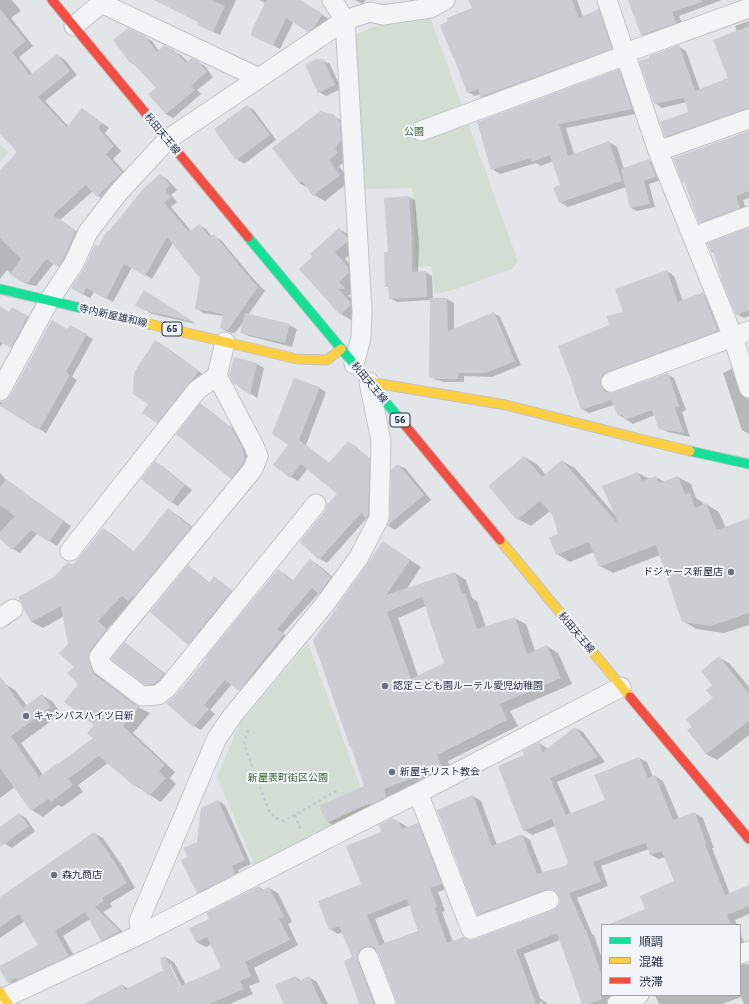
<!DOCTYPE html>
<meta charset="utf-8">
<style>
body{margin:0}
#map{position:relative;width:749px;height:1004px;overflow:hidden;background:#e3e6e9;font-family:"IBM Plex Sans","Noto Sans JP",sans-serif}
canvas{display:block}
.legend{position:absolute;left:601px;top:924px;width:140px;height:72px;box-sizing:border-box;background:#f1f4f8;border:1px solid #a0a6b0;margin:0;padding:5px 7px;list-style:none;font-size:12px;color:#273145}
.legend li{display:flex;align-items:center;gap:8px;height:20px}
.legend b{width:20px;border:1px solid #a0a6b0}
</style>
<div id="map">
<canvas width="749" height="1004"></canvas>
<ul class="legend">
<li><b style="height:5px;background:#16e098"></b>順調</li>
<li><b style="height:5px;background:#ffcf43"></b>混雑</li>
<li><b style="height:5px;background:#f24e42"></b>渋滞</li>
</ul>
</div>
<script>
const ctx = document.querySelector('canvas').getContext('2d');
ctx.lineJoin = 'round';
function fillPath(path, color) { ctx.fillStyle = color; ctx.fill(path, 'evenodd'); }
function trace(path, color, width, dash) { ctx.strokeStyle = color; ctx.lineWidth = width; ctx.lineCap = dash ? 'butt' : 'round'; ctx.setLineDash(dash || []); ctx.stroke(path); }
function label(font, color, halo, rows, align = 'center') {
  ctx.font = font + ' "IBM Plex Sans","Noto Sans JP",sans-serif'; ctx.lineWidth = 4; ctx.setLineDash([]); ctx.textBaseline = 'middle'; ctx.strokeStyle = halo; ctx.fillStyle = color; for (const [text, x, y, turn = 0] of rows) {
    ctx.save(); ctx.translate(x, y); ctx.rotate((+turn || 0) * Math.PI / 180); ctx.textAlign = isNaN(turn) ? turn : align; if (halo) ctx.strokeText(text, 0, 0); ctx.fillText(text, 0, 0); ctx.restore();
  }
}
fillPath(new Path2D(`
 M 431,19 L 518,262 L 512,269 L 456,289 L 435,294 L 431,266 L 416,267 L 412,188 L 365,189 L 352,45 L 357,34 L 376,26 Z
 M 0,144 L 8,152 L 0,162 Z
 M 308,643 L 368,808 L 256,869 L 217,777 L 239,725 Z`), '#d3ddd3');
fillPath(new Path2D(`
 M 0,0 L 12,0 L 21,11 L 11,18 L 33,46 L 19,57 L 33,75 L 57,55 L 65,60 L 77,75 L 45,101 L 69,127 L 83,109 L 90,114 L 109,128 L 105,133 L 121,151 L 113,159 L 129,177 L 105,200 L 98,196 L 93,191 L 60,220 L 84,236 L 66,271 L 54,263 L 36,286 L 27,284 L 19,280 L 7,270 L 0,279 L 0,172 L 18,151 L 0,133 Z
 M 155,0 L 236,0 L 220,35 L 205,28 L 199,22 Z
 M 259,0 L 299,0 L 329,19 L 321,31 L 316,35 L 294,21 L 280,49 L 251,34 L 265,3 Z
 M 355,0 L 366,0 L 362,4 Z
 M 469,0 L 577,0 L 583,17 L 598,10 L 605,14 L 618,52 L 488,101 L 481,97 L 480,94 L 475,96 L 468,92 L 473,9 Z
 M 629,0 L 722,0 L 679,16 L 683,26 L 649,39 L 642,35 Z
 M 749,21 L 749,114 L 673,140 L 666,136 L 690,113 L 687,102 L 662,108 L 655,103 L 678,46 L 686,51 L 700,90 L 729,78 L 737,32 L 735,26 Z
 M 145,37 L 152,41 L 159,51 L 173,51 L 181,55 L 188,62 L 198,62 L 205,66 L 213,77 L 197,90 L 201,94 L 173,118 L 166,114 L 150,94 L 157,88 L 137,66 L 131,63 L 114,40 Z
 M 322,60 L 330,64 L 341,89 L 326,96 L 319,92 Z
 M 619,70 L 627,75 L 640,113 L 566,128 L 574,154 L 609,142 L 617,147 L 624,169 L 649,160 L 655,164 L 661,180 L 649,184 L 655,207 L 637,211 L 631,208 L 626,187 L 568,207 L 560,202 L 562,186 L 553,161 L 541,166 L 536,163 L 500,174 L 492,169 Z
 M 247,106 L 254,110 L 276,140 L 244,164 L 237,159 L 215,129 Z
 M 332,115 L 344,122 L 348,159 L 339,166 L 350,181 L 325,201 L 314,195 L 308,188 L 299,183 Z
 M 749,132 L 749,198 L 743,200 L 747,212 L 707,227 L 700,222 Z
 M 160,175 L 167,179 L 177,190 L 171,195 L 177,202 L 171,207 L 191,231 L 199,225 L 206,229 L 212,237 L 214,236 L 221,240 L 251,276 L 265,291 L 248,315 L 289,325 L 297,329 L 292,347 L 249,336 L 241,332 L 244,321 L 235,333 L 228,332 L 221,328 L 223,316 L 203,313 L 196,308 L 201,278 L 173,243 L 152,279 L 132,267 L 113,302 L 94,292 L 90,298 L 72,288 L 109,233 Z
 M 408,197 L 415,200 L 419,245 L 418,272 L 426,272 L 432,276 L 433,299 L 447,299 L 454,303 L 454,330 L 494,313 L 500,317 L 521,365 L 492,377 L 464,376 L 464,382 L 444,382 L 436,380 L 430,376 L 431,300 L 397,302 L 390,298 L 390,288 L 386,286 L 389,253 Z
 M 339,229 L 350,235 L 357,248 L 345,259 L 359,275 L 359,279 L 350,288 L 355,295 L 348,295 L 361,309 L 361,311 L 351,320 L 341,314 L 314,257 Z
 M 749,229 L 749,316 L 744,318 L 737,314 L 714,253 L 711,251 L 708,244 Z
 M 667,271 L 674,276 L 683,301 L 703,294 L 710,298 L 725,334 L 607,385 L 608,391 L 610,394 L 667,374 L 674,378 L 686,410 L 682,412 L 690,437 L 668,432 L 660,428 L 655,415 L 633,424 L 619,415 L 614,405 L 589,413 L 582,409 L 611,326 Z
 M 152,296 L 196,324 L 152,314 L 136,304 Z
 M 0,308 L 10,313 L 13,308 L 34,320 L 18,351 L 3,343 L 0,347 Z
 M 70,326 L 93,339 L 72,377 L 77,380 L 46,433 L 0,405 L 0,402 L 6,401 L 68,330 Z
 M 162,345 L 176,354 L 205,376 L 165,426 L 158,422 L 150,404 Z
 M 235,358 L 257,364 L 264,368 L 257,398 L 234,382 Z
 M 731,369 L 740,374 L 747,397 L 749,400 L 749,434 L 742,430 L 723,373 Z
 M 319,388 L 326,392 L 306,445 L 330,464 L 348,442 L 355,446 L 376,464 L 374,522 L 367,518 L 327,563 L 320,559 L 339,494 L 308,468 L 298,481 L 291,477 L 289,445 Z
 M 201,405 L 208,409 L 230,427 L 238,430 L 249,452 L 239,482 L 231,478 Z
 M 524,457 L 537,464 L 546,475 L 562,461 L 575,468 L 615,515 L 604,486 L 638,473 L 650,479 L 656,477 L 665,482 L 678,477 L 691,484 L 696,498 L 702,502 L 704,505 L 706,504 L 719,512 L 726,528 L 749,519 L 749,625 L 724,633 L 696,629 L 683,621 L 660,555 L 613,573 L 600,566 L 594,552 L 570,562 L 557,554 L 559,534 L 552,513 L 550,511 L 531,526 L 518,519 Z
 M 155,462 L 162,466 L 192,490 L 178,506 L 171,502 Z
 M 398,465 L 406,469 L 431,500 L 395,530 L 388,526 L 391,518 Z
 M 0,473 L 4,477 L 4,478 L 33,499 L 71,526 L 57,546 L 38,533 L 20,553 L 13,549 L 0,537 Z
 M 168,509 L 179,516 L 201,534 L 132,602 L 108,628 L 118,635 L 102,677 L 106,682 L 140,708 L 150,713 L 133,733 L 175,772 L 170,778 L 176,784 L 161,802 L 136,786 L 108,763 L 78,785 L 83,792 L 62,807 L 58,805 L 43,817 L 32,810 L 15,787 L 0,798 L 0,687 L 5,684 L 15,690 L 27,706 L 42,695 L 53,702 L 61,714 L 21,743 L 43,775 L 59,765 L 95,738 L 96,724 L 79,684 L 69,644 L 64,616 L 43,628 L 32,622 L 25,609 L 54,577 L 73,566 L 79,558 L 103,529 L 113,535 L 134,552 Z
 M 383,542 L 394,549 L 421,567 L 406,590 L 455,573 L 466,580 L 472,598 L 477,601 L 486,627 L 514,618 L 526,624 L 535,651 L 547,646 L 558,653 L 572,684 L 510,711 L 518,726 L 448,761 L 453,775 L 339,828 L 327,822 L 366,786 L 338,608 ZM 426,606 L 445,663 L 418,676 L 398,618 Z
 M 310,560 L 317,564 L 338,581 L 326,597 L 319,593 L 283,633 L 290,639 L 246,694 L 232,684 L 210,710 L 215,714 L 201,730 L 194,726 L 167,703 L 176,696 L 207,659 L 278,570 L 285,574 L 293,581 Z
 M 188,567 L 195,571 L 210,583 L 214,577 L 221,582 L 238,595 L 196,648 L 189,644 Z
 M 125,644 L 132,648 L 171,678 L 153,688 L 146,684 Z
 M 719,657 L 730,664 L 749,687 L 749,735 L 717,760 L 706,754 L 689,731 L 693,727 L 714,698 L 713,685 Z
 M 575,728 L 583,732 L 605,762 L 557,782 L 571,814 L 606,801 L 639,758 L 647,762 L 653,777 L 655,776 L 663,781 L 679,819 L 695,813 L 703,818 L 714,848 L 712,848 L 730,894 L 749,886 L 749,914 L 735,920 L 737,925 L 632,925 L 646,909 L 675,881 L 666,857 L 659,859 L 651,855 L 649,849 L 601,866 L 608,886 L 577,898 L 592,934 L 594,935 L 602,959 L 602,995 L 615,995 L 617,1001 L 608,1004 L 583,1004 L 560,940 L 524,954 L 540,998 L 547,1003 L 548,1004 L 543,1004 L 542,1002 L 540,1002 L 541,1004 L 398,1004 L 378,950 L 372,951 L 380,1004 L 360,1004 L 353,958 L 343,932 L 338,934 L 330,929 L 362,884 L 383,833 L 393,819 L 406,826 L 407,828 L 418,824 L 426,829 L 449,888 L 438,892 L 445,911 L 442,912 L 453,942 L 475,940 L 554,911 L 558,908 L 561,902 L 558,892 L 547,886 L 546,888 L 556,894 L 486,919 L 478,914 L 473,796 L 481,801 L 497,845 L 522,835 L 530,840 L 543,874 L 569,865 L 569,863 L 555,826 L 532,835 L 524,830 L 525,756 L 539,743 L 547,748 L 548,749 ZM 410,905 L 419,932 L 385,944 L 375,919 Z
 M 218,801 L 225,805 L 251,864 L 238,870 L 241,877 L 204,896 L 198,892 L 189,858 Z
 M 19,814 L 26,818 L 35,831 L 12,848 L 5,844 L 0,837 L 0,828 Z
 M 94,833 L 103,838 L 123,867 L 135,888 L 110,903 L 112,907 L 103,912 L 128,937 L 110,945 L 101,940 L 90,919 L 63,936 L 77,961 L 18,987 L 9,982 L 0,967 L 40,946 L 25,921 L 0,938 L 0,898 Z
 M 259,887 L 264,890 L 269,888 L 278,893 L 292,922 L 288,924 L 298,945 L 254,968 L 260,982 L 249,986 L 253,994 L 230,1004 L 86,1004 L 122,985 L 129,989 L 164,973 L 165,957 L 174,962 L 186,985 L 222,969 L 211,945 L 206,947 L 196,942 L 210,920 ZM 170,963 L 183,990 L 182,991 L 170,967 Z
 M 740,932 L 746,947 L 740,951 Z
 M 747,964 L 749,965 L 749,1004 L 744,1004 L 741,997 L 722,1004 L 659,1004 L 655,995 L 740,995 L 740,965 Z
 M 295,977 L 302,981 L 309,977 L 317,982 L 328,1004 L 287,1004 Z`), '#0003');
fillPath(new Path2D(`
 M 154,0 L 211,0 L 225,6 L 213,32 L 197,25 L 198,22 Z
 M 267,0 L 300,0 L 323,14 L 314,27 L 308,32 L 286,18 L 273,46 L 252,36 L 252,30 Z
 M 468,0 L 572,0 L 579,18 L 599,9 L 612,49 L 480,97 L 478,89 L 467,93 L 454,58 L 453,58 L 440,25 L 448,21 L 447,18 L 472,8 Z
 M 628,0 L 701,0 L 702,2 L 672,12 L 676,23 L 641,35 Z
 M 0,9 L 26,41 L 12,52 L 30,75 L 57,54 L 70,71 L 38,97 L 67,127 L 82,108 L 102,123 L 98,128 L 114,146 L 106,154 L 122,172 L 97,197 L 86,185 L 53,215 L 76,231 L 64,258 L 58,267 L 46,259 L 28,283 L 18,280 L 10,274 L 21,259 L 0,238 L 0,170 L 17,152 L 0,134 Z
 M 749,26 L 749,108 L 745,109 L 665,137 L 660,122 L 688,112 L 684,98 L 654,104 L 639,61 L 649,58 L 649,56 L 679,45 L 695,91 L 728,78 L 713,40 Z
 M 128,28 L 145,36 L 157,52 L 164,45 L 174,50 L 186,63 L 192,58 L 198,61 L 207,72 L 191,86 L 195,90 L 166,114 L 148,94 L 156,88 L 132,62 L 130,63 L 113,40 Z
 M 316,59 L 323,59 L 335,85 L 318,93 L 305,65 Z
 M 619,69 L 632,109 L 559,124 L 568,156 L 609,141 L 622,181 L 559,203 L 553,188 L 560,185 L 550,155 L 532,162 L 531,158 L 491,170 L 477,122 Z
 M 247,105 L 270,135 L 236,160 L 214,129 Z
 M 320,111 L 333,114 L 340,122 L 341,140 L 335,149 L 338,152 L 329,160 L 340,175 L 313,196 L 302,181 L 299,183 L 272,148 Z
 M 749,131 L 749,191 L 736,196 L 740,208 L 699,223 L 684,182 L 682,182 L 673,158 Z
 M 649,159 L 656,177 L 644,181 L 650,204 L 630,208 L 621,169 Z
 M 160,174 L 170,185 L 165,190 L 171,197 L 164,203 L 189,232 L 199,224 L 210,237 L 214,234 L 244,271 L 258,287 L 228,330 L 220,328 L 223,314 L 195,309 L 200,278 L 167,237 L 145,276 L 124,264 L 106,299 L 86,288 L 83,295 L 71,288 L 84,268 L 95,244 L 98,246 L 107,231 L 109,231 L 143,189 Z
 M 409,196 L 412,240 L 412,272 L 426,271 L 427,297 L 389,299 L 388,286 L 385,287 L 384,252 L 388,252 L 384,198 Z
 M 339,228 L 347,237 L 347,242 L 335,252 L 348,267 L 349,273 L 339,282 L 346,289 L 339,289 L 350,302 L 351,305 L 340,315 L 299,269 L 312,257 L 310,254 Z
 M 748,228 L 749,233 L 749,310 L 736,315 L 723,284 L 713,251 L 711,252 L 707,243 Z
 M 667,270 L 678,302 L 703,292 L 718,331 L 607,372 L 602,375 L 600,381 L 601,385 L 604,391 L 610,393 L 614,392 L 668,373 L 679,406 L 675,408 L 684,433 L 659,429 L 652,410 L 625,420 L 622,414 L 618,416 L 611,400 L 581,410 L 569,374 L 558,346 L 609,325 L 607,316 L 623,312 L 615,289 Z
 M 144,290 L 194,322 L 143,310 L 135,305 Z
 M 430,298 L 447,298 L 448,331 L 494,312 L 515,361 L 486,373 L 458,373 L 458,379 L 436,379 L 429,377 Z
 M 0,306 L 9,312 L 12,307 L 28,316 L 11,348 L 0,342 Z
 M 245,313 L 290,324 L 285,343 L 240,333 Z
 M 52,320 L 67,329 L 70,325 L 87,334 L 66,372 L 70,375 L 39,430 L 0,406 L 3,401 L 6,400 L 10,396 Z
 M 155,340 L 169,349 L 169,350 L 199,371 L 157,423 L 142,413 L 148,404 L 133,394 L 134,373 Z
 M 234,357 L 257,363 L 250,395 L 233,383 L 229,376 Z
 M 294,378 L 320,387 L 299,440 L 329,463 L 348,441 L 370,459 L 368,515 L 366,518 L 361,513 L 319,560 L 300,542 L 325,511 L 327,505 L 337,494 L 301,464 L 290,478 L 273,465 L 288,445 L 272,434 Z
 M 200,403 L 229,426 L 230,425 L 242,447 L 245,459 L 243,463 L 231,479 L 176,434 Z
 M 524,456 L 542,477 L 562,460 L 619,525 L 602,486 L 638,472 L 642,481 L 656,476 L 659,483 L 678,476 L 685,494 L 690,493 L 695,508 L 706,503 L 717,530 L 749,518 L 749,613 L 711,626 L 682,622 L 656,545 L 599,567 L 589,542 L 556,555 L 549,538 L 558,534 L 552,514 L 540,501 L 517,520 L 488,486 Z
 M 155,461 L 185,485 L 171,503 L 141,479 Z
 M 398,464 L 424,495 L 387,526 L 390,518 L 391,470 Z
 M 6,479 L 64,521 L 49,542 L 31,530 L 12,550 L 0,539 L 0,532 L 15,516 L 0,505 L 0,488 Z
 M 168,508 L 191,527 L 133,598 L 132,597 L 128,601 L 122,596 L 98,621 L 107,629 L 90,650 L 88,656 L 89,660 L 92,669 L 95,675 L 135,705 L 140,706 L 123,726 L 165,765 L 159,771 L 166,778 L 149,796 L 137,785 L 135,787 L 99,756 L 68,779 L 73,785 L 51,802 L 48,799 L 31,811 L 0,768 L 0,676 L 23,708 L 42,694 L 51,707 L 11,736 L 39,777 L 57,763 L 58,764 L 93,738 L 87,733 L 94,725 L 64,702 L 78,684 L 67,673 L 74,667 L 59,653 L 68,644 L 61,606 L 31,622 L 24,609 L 22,603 L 18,597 L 54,577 L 68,562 L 72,565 L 79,558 L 103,528 L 133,552 Z
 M 383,541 L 410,560 L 386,595 L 455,572 L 462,594 L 465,593 L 477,629 L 515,617 L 527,654 L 547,645 L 561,678 L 500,704 L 507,720 L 437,755 L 442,768 L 419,780 L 417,776 L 384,789 L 386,797 L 371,804 L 370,803 L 327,823 L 319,806 L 364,786 L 351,747 L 350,747 L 313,640 L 337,608 L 336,608 L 368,563 ZM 422,597 L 444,663 L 411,679 L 387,612 Z
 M 310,559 L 331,577 L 319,594 L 312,588 L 277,629 L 284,634 L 239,691 L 225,680 L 204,705 L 209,709 L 193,727 L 166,703 L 176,695 L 206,659 L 205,658 L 278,569 L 292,581 Z
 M 188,565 L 209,583 L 214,576 L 232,590 L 188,645 L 150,612 Z
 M 125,642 L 164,674 L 159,680 L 154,684 L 145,685 L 111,659 Z
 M 719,656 L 749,694 L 749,721 L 706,754 L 687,730 L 692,727 L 686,719 L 713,698 L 706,690 L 712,685 L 701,671 Z
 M 575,727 L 598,757 L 550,778 L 566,815 L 605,800 L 594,775 L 639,757 L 648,778 L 655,775 L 673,820 L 695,812 L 706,843 L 705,844 L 725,895 L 749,885 L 749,906 L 727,915 L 731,925 L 607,925 L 645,909 L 640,896 L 674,881 L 662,851 L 650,855 L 646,843 L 630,848 L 593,862 L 601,882 L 569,893 L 585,930 L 586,930 L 602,976 L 602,999 L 588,1004 L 582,1004 L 557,933 L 516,950 L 536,1004 L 397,1004 L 396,1000 L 378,953 L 375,948 L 369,946 L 364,947 L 360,950 L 357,956 L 358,961 L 374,1004 L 359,1004 L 344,961 L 352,957 L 339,926 L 329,930 L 318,901 L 361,884 L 346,846 L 381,832 L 379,825 L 393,818 L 395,822 L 398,820 L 402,829 L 418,823 L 442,884 L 430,888 L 437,907 L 435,908 L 447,943 L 464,937 L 469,940 L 475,939 L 553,910 L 557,907 L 560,902 L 559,897 L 556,892 L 550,889 L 545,890 L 477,915 L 437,810 L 473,795 L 492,846 L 522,834 L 537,874 L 567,865 L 567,863 L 568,863 L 552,819 L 523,831 L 498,766 L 524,755 L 522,751 L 539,742 L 543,752 ZM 407,899 L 418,931 L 379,945 L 367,915 Z
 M 218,800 L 245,860 L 232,866 L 235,874 L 197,893 L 181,860 L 188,857 L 183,848 L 197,842 L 201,808 Z
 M 19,813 L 29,826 L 0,847 L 0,827 Z
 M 94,832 L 114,861 L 127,883 L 102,898 L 104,901 L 95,907 L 120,931 L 101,941 L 85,912 L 55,931 L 69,956 L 17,980 L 16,978 L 8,983 L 0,970 L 0,966 L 38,945 L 19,914 L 0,927 L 0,897 Z
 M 259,886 L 261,890 L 269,887 L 284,917 L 279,919 L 290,940 L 245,962 L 251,976 L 240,981 L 244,989 L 209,1004 L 84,1004 L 122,984 L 125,990 L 161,971 L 163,972 L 160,958 L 165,956 L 180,986 L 221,968 L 207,937 L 196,942 L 189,928 L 209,919 L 206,913 Z
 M 295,976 L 298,981 L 309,976 L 322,1004 L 284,1004 L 275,985 Z`), '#cacdd1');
const street = new Path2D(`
 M 332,0 L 345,20 L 362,311 L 361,338 L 354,364
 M 607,0 L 658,151 L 733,337 L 749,388
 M 101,3 L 259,78
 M 74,26 L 105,0
 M 625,53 L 749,8
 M 421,131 L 626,55
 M 658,151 L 749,119
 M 693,237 L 749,216
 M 225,342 L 217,376 L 254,446 L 258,456 L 253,469 L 109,644 L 99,657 L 102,666 L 142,696 L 158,695 L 167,688 L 316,504
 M 611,382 L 749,331
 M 0,391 L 49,301 L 74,263 L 88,232 L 118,193 L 167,140 L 345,20 L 370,12 L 383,15 L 430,8 L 445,0
 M 70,551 L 197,390 L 217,376
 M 0,618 L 13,609
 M 418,793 L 471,929 L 549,900
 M 141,934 L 139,921 L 217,738 L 233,715 L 325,604 L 359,557 L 379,518 L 381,441 L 369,382
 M 740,954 L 749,951
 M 368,957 L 386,1004
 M 4,998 L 141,934 L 350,827 L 418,793 L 621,687
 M 617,1004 L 639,995`);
const fast = new Path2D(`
 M 248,237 L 399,418
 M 0,289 L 149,324
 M 690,451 L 749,464`);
const slow = new Path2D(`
 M 149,324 L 297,359 L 327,360 L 341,349
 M 369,382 L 506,405 L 644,440 L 690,451
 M 500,540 L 630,697
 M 0,992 L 8,1004`);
const jam = new Path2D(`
 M 52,0 L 248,237
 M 399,418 L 500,540
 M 630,697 L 749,839`);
trace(street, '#c0c2c7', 21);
trace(fast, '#c0c2c7', 11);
trace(slow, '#c0c2c7', 11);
trace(jam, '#c0c2c7', 11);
trace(new Path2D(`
 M 248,730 L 244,744 L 269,811 L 276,818 L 284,821 L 338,790
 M 295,815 L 301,831`), '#c4c7cc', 2.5, [3, 3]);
trace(street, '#f3f4f5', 19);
trace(fast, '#16e098', 9);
trace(slow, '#ffcf43', 9);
trace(jam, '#f24e42', 9);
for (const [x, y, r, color] of [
 [731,572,4,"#69707e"],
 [385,686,4,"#69707e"],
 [26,716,4,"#69707e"],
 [392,772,4,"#69707e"],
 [54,875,4,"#69707e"]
]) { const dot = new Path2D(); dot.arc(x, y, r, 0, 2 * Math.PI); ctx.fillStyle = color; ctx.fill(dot); trace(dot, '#f1f4f8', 1.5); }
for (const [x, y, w] of [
 [172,329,20],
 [400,420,20]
]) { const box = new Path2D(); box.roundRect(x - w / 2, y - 7, w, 14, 3); ctx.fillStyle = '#f1f4f8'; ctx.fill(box); trace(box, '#273145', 1); }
label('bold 9px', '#273145', null, [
 ["65",172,329],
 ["56",400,420]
]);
label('10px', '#3b6233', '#f1f4f8', [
 ["公園",414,132],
 ["新屋表町街区公園",288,778]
]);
label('10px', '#273145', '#f1f4f8', [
 ["秋田天王線",162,134,51],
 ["寺内新屋雄和線",113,316,13],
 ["秋田天王線",369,383,50],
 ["秋田天王線",576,633,50]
]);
label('10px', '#273145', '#f1f4f8', [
 ["ドジャース新屋店",723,572,"right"],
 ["認定こども園ルーテル愛児幼稚園",393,686],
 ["キャンパスハイツ日新",34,716],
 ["新屋キリスト教会",400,772],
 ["森九商店",62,875]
], 'left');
</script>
